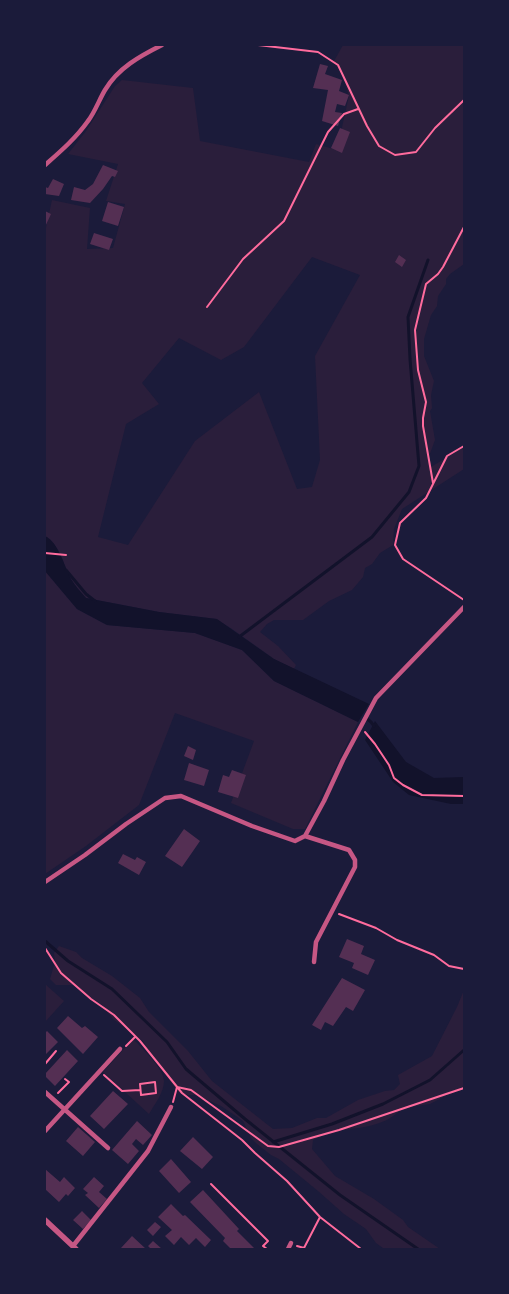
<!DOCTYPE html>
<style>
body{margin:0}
#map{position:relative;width:509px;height:1294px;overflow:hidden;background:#1b1b3a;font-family:Ubuntu,sans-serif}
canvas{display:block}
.frame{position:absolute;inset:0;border:46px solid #1b1b3a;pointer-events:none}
</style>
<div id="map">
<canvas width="509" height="1294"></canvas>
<div class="frame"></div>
</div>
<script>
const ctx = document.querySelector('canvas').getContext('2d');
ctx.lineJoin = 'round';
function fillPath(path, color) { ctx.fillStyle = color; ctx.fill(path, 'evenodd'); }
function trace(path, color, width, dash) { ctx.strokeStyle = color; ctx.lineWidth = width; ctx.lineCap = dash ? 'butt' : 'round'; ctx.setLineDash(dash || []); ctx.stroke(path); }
fillPath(new Path2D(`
 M 343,45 L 464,45 L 464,264 L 450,274 L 446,279 L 446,284 L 438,296 L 437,306 L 431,315 L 424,339 L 424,356 L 434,381 L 431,395 L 432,408 L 430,411 L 435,440 L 428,459 L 431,467 L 464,447 L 464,469 L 402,509 L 394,529 L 393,545 L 380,553 L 372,564 L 365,568 L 363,577 L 352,590 L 329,601 L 303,620 L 274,620 L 267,624 L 260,632 L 278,646 L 296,665 L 294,669 L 274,659 L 232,629 L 216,619 L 159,612 L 86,598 C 81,592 75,586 71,579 C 64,566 59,543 45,536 L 45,232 L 52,200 L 90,208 L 87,249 L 113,248 L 125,204 L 106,201 L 118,164 L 68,154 L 86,131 L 115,86 L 122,80 L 193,88 L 200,141 L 309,162 L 316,144 L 337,150 L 349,96 L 341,69 L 333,63 ZM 312,257 L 360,275 L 315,356 L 320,460 L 312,487 L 297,489 L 259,392 L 195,441 L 128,545 L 98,537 L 126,424 L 159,404 L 142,383 L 179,338 L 221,360 L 244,347 Z
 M 45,571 L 77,609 L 107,625 L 195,633 L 242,650 L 274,681 L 358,722 L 305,829 L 293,829 L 231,803 L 254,741 L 175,713 L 139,805 L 86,846 L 45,874 Z
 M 59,946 L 76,952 L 82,958 L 112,976 L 140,998 L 149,1012 L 188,1051 L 212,1081 L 273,1129 L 292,1128 L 317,1118 L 326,1118 L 358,1100 L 385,1091 L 394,1090 L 400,1084 L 398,1075 L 432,1056 L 457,1007 L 464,990 L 464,1086 L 430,1104 L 402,1108 C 387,1126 361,1128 339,1130 C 330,1131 321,1136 313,1140 L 312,1149 L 335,1176 L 374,1199 L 403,1220 L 408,1227 L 440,1249 L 383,1248 L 376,1243 L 366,1229 L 344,1214 L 318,1191 L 279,1159 L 271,1155 L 257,1144 L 251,1138 L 243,1121 L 236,1116 L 221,1106 L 196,1095 L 188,1095 L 179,1093 L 153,1058 L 143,1041 L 113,1019 L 102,1005 L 73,985 L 56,985 L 50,979 L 55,962 L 54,953 Z
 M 45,984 L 64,1001 L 45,1022 Z
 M 133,1039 C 141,1047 164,1069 164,1081 C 164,1093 154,1105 149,1114 L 103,1072 Z`), '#2a1e3b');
fillPath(new Path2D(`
 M 45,536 C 59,543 64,566 71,579 C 75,586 81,592 86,598 L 159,612 L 217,619 L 274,659 L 369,704 L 358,722 L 274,681 L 242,650 L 195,633 L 107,625 L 77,609 L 45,571 Z
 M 375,721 L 406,762 L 434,778 L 464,777 L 464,804 L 451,804 L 409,795 L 393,782 L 365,740 Z`), '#12122b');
trace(new Path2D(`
 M 66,570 L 86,594 L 95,601
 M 239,637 L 372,537 L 409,492 L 419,466 L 410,359 L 408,317 L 428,260
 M 365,717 L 371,722 L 374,726
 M 45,941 L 68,961 L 112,989 L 167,1042 L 186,1069 L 245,1119 L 340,1195 L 418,1249
 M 273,1142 L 332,1124 L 383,1104 L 430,1080 L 464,1050`), '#12122b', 3);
fillPath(new Path2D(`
 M 320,64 L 328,66 L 325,74 L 342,80 L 339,91 L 349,95 L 345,106 L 337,104 L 335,112 L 342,113 L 338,126 L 322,121 L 328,90 L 313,88 Z
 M 340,128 L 350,132 L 342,153 L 331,148 Z
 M 103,165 L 118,171 L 115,177 L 112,176 L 103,189 L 90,203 L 71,200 L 74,187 L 85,190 L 93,184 Z
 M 53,179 L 64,184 L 59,196 L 45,194 L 45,187 L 48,188 Z
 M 108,202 L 124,207 L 118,226 L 102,221 Z
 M 45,211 L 51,214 L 45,227 Z
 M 94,233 L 113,239 L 109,250 L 90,244 Z
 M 399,255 L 406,260 L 402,267 L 395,262 Z
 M 188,746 L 196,750 L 193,760 L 184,756 Z
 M 189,763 L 209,770 L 204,786 L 184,780 Z
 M 232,770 L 246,775 L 238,798 L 218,792 L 223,775 L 229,777 Z
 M 184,829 L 200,841 L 182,867 L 165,856 Z
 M 123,854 L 135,860 L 137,857 L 146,862 L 139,875 L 118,863 Z
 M 347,939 L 364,946 L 361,954 L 375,960 L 368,975 L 352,968 L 354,963 L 339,957 Z
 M 342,978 L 365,990 L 353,1011 L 346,1007 L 333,1026 L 325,1022 L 321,1030 L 312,1025 Z
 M 68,1016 L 82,1028 L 85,1026 L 98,1037 L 83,1054 L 57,1028 Z
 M 47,1031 L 58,1042 L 45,1055 L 45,1033 Z
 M 67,1050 L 78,1061 L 55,1086 L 45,1076 L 45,1074 Z
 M 113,1091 L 128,1104 L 104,1129 L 90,1116 Z
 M 137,1121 L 152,1135 L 143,1145 L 136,1139 L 132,1144 L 139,1151 L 128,1164 L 112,1150 Z
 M 78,1127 L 95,1142 L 83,1156 L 66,1141 Z
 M 193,1137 L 213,1157 L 202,1169 L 180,1151 Z
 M 171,1159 L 191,1182 L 179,1193 L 159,1171 Z
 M 45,1169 L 60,1182 L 64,1177 L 75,1188 L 68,1196 L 66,1194 L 59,1202 L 45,1189 Z
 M 94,1177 L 104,1186 L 99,1192 L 107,1199 L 99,1208 L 85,1195 L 88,1193 L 83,1189 Z
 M 203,1190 L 239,1229 L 237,1231 L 255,1249 L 231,1249 L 223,1241 L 225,1238 L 190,1202 Z
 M 171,1204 L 183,1216 L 185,1215 L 211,1240 L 205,1247 L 196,1238 L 189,1245 L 181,1237 L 174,1245 L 165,1236 L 172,1230 L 158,1217 Z
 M 82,1211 L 91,1220 L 83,1229 L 73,1220 Z
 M 155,1222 L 161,1227 L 153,1236 L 147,1230 Z
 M 132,1236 L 146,1249 L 123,1249 L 121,1248 Z
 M 153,1241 L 162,1249 L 151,1249 L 148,1246 Z`), '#542f53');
trace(new Path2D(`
 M 258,45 L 318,52 L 338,65 L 367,126 L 379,146 L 395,155 L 416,152 L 435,128 L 464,100
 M 207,307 L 243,259 L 284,221 L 328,132 L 344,114 L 358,109
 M 464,446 L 447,456 L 426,498 L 400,523 L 395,545 L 403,559 L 464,600
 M 433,483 L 423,426 L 423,418 L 426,402 L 418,370 L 415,330 L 426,284 L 438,274 L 443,267 L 464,227
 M 45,553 L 66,555
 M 365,732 L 375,744 L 389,765 L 394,778 L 403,785 L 422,795 L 464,796
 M 339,914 L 376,928 L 397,940 L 434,955 L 449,966 L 464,969
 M 45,948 L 61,973 L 91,999 L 114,1015 L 140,1041 L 182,1093 L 242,1140 L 255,1153 L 287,1181 L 320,1217 L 361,1249
 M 126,1046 L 135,1037
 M 45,1064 L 56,1051
 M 104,1075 L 122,1091 L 140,1090
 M 155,1082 L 156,1093 L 141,1095 L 140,1084 Z
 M 177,1087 L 191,1090 L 268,1146 L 279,1147 L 339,1130 L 464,1088
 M 58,1093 L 69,1082 L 65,1079
 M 173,1102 L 177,1087
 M 211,1184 L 268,1241 L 263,1246 L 267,1249
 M 297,1246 L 304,1248 L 320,1217`), '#ff6b9d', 2);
trace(new Path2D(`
 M 45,165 C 61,151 76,138 88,121 C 95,112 99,100 105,90 C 118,68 140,56 162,45
 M 305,836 L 349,850 L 355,860 L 355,867 L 316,942 L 314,962
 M 45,882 L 85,855 L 126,824 L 165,798 L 181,796 L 252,826 L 295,841 L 305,836 L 324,801 L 343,760 L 376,698 L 464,607
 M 45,1092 L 108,1148
 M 45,1131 L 120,1049
 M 73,1246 L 148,1151 L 171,1107
 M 288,1249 L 291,1243`), '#c65784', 4.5);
trace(new Path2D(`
 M 45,1220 L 76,1249`), '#c65784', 5.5);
</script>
